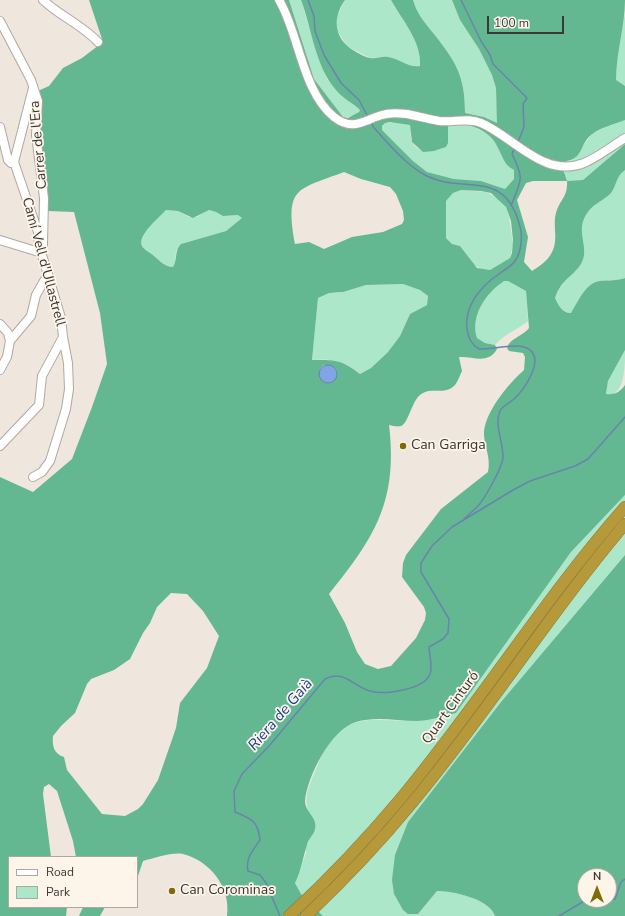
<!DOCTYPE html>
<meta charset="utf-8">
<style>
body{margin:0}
#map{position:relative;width:625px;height:916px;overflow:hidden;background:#efe6dd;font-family:"Nunito Sans",sans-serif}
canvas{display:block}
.legend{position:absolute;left:8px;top:856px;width:130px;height:52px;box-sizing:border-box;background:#fdf4ea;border:1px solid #afa8a1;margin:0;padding:5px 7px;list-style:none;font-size:12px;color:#3b3733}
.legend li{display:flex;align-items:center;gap:8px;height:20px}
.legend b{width:20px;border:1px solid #afa8a1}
.north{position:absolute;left:577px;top:868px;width:40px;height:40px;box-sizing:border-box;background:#fdf4ea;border:1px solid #afa8a1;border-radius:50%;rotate:0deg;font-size:11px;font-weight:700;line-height:16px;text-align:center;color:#3b3733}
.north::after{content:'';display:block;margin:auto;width:14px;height:18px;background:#7d6c05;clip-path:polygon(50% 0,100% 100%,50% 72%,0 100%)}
.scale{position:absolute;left:487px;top:16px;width:77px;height:18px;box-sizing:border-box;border:2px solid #3b3733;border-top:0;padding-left:5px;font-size:12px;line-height:14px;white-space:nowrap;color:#3b3733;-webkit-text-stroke:3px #fdf4ea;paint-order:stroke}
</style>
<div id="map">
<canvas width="625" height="916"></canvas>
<ul class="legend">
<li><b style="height:5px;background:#fff"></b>Road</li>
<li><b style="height:11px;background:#abe7c8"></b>Park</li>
</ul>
<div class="north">N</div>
<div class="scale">100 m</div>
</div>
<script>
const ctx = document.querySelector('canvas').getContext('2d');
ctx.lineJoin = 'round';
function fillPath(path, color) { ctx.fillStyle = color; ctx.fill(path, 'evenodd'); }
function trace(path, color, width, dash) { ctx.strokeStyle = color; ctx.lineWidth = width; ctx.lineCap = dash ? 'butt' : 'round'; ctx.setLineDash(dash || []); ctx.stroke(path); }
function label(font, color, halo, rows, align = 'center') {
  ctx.font = font + ' "Nunito Sans",sans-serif'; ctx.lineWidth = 3.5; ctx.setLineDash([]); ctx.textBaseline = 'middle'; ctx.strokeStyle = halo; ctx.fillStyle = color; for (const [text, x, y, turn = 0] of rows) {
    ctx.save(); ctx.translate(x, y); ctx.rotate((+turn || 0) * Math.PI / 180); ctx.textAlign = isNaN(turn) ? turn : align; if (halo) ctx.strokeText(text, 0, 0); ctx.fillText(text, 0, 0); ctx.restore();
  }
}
fillPath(new Path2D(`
 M 289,0 L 301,0 L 316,51 L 327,79 L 341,95 L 360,110 C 357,116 349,118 343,117 L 314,79 Z
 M 345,0 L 391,0 C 402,20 422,42 420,66 L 407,66 L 383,57 L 370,58 L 347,46 L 336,29 L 337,16 Z
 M 413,0 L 452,0 L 460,20 L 479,49 L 492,75 L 496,88 L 498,124 L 484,117 L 465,113 C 465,76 456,62 434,34 C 425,23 417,14 413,0 Z
 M 625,13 L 625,86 L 616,81 L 616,66 Z
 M 625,120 L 625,144 L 583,180 L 567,181 L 563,169 L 566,161 L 573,160 L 592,134 L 606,127 Z
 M 395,122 L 410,125 C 411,129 410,133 411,138 C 414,155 434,152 446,147 L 448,140 L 448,126 C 467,121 488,130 499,147 C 503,155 506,166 514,170 L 514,179 L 505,189 L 481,181 L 454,179 L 427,172 L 413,161 L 382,130 L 382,126 L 385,123 Z
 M 625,170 L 625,278 C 618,281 611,279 604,281 C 586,286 581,298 572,313 C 562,313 559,306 555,298 C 562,279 572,278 581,264 C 590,250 577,233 584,219 C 591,203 603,202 611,193 C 617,185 616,175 625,170 Z
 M 461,190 L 486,192 L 499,199 L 506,207 L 509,217 L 513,244 L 510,258 L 490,270 L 481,269 L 474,265 L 460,246 L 452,244 L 446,238 L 446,201 L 453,193 Z
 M 166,210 L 178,211 L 189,217 L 197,217 L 208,210 L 216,212 L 223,216 L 239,215 L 242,218 L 226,231 L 184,243 L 176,251 L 175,263 L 173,267 C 165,267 160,261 154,256 C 151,253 144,250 142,246 C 137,235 159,218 166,210 Z
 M 504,281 L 508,281 L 526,291 L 528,321 C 517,330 504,334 495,345 L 485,343 L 477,338 C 470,316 486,293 504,281 Z
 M 403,284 L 420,290 L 428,296 L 427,305 L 410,314 L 400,336 L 388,352 L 371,368 L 360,374 C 343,361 334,358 312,360 L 318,298 L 329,293 L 339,293 L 366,285 Z
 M 625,350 C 625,367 625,397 606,395 L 608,381 Z
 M 625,495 L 625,555 L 501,702 L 408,822 L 394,894 C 399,903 405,916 418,914 L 437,891 C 453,891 490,899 495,916 L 323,916 L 301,894 L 295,883 L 306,853 L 306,846 L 315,829 C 303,800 304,798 316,769 C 341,709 363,721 417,721 C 429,721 443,716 456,713 L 571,552 Z`), '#abe7c8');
fillPath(new Path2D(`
 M 89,0 L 289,0 L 314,79 L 343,117 L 348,118 L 359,112 L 360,110 C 353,103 342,98 336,90 C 315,66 312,29 301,0 L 345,0 C 332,18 334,38 353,50 C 358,53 364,57 370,58 C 376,59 382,56 388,57 C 401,59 407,68 420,66 C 422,42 402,20 391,0 L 413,0 C 417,14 425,23 434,34 C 456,62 465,76 465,113 L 484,117 L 497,123 L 496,88 L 492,75 L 479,49 L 460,20 L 452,0 L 625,0 C 625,27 616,53 616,80 L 625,86 L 625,120 C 613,125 601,127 591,135 C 580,144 583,159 566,161 L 563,169 L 567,181 L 583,180 L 625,144 L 625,170 C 616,176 617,185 611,193 C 603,202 591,203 584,219 C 577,233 590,250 581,264 C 572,278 562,278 555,298 C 559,306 562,313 571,313 C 578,302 586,282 600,281 C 609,280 617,281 625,278 L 625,350 L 608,381 L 606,394 C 615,395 620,392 625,385 L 625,495 L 571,552 L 456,713 C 443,716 429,721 417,721 C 396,721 376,716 356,722 C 331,729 307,777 305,801 C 305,812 318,818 315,829 C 314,835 308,839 307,845 C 303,857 301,871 295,883 L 301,894 L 323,916 L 227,916 C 231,887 210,861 183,854 C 171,852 155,858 143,861 L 137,879 L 137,857 L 76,857 L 73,841 L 57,791 L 49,784 L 44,787 L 43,794 L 51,857 L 9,857 L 9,907 L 67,907 L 66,916 L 0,916 L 0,477 L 33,492 L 72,459 L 92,407 L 107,364 L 100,313 L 74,212 L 48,211 L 48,189 L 40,155 L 40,90 L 49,86 L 63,68 L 82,58 L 103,42 ZM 390,122 L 410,125 L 412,142 L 423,152 L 434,151 L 446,147 L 448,143 L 448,125 C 466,121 491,130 498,148 C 503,157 504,165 514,170 L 514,179 L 505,189 L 481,181 L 454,179 L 427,172 L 413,161 L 382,130 L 382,126 L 385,123 ZM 344,172 L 361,179 L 390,187 L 396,194 L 403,211 L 404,220 L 402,224 L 383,232 L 352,237 L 324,249 L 309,242 L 295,244 C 285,187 296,190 344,172 ZM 533,181 L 567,181 C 568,197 560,199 556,213 C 554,219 555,225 555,231 C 557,251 549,261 532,271 L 524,262 L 528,237 L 517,200 L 526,183 ZM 461,190 L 481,191 L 491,193 L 506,207 L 511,221 L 513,240 L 512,253 L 510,258 L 490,270 L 477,268 L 460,246 L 452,244 L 446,238 L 446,201 L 453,193 ZM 166,210 L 178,211 L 193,218 L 209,210 L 216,212 L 223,216 L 238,215 L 242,218 L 226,231 L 181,244 C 174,251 178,259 173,267 C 165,267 160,261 154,256 C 151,253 144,250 142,246 C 137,235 159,218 166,210 ZM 504,281 L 508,281 L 526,291 L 529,328 C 523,336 509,339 507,348 L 509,351 L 523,353 L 525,357 L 524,370 C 509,383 483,414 484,435 C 485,448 491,458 488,472 L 441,509 L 406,555 L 403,563 L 402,577 L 424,607 L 426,613 L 425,620 L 416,638 L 391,666 L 378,669 L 365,664 L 357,652 L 345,623 L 329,594 C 375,537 398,501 389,425 C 393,426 398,427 401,426 C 408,424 412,401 420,395 C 430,386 445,396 455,385 C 458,381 460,375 462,371 L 459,357 C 473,356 488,365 497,349 L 495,345 L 485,343 L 477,338 C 470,316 486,293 504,281 ZM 403,284 L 420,290 L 428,296 L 427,305 L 410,314 L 400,336 L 388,352 L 371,368 L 360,374 C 340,359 336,360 312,360 L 318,298 L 329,293 L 343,292 L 366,285 ZM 324,365 L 336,369 C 338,375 335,380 330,382 L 320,369 ZM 171,593 L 187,594 L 203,611 L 219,636 L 207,668 L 180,703 L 176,728 L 158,780 L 143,804 L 138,809 L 125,816 L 102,814 L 67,770 L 64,757 C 54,754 52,746 53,736 L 61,726 L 75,713 L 87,684 L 91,679 L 114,670 L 130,659 L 143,633 L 150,623 L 157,607 Z
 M 625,555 L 625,916 L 495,916 C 490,899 453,891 437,891 L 418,914 L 408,914 L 403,910 L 394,894 L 392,880 L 395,855 L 408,822 L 501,702 ZM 585,876 L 609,876 L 609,900 L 585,900 Z
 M 83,907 L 105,907 L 100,916 L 79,916 Z`), '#63b891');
const water = new Path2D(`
 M319 374a9 9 0 1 1 18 0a9 9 0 1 1-18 0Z`);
fillPath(water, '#80a4e4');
trace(water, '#6b83af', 1);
trace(new Path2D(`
 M 308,0 L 314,16 L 315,31 L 324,55 L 341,83 L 359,100 L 368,117
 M 461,0 L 481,41 L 490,55 L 493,64 L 527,98 L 523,104 L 524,127 L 518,142
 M 371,122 L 374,128 C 390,145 405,164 425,175 C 464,196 507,165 521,231 C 522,240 521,253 515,261 C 512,266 504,270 499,274 C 481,286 464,306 467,329 C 468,337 472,345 479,349 C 493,350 523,340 532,352 C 542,364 523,391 514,399 C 509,404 503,405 500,411 C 494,424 503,442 503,456 C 504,465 484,500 477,507 C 473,511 468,515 464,519
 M 511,206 C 521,179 525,181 512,154 L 515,147
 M 609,900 L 615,899 L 621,882 L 625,879
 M 280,916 L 266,883 L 260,875 L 248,871 C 245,859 253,850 260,840 C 258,821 252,819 235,812 L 234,791 L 242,774 L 269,746 L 325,679 C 343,669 353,686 370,691 C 384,695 424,690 430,674 C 433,667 429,654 429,647 L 443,639 L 448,633 L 449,619 L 421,572 L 421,563 L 432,546 L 452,527 L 513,490 L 530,481 L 575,466 L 588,459 L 625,417
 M 559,916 L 586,900 L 608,900`), '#6b83af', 1.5);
const minor = new Path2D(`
 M 43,0 C 60,16 82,25 98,42
 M 279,0 C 299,33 302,91 334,117 C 353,132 364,120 382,115 C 390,112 399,113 407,114 C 417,116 428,119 439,121 C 454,123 467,117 481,123 C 514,137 544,179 584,163 C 598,157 612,146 625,138
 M 0,21 L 31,80 L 38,101 L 36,135 L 44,198 L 43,245
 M 0,127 L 8,160 L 11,163 L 14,162
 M 0,240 L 42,253
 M 0,324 L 8,333 L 10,341
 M 0,370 L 7,357 L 10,341 L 31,316 L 36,295 L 48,274
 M 0,446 L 39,405 L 42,376 L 63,337
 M 33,477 L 42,472 L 50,461 L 66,409 L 69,389 L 68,363 L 63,337 L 61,318 L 39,245 L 38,232 L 14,162 L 33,88`);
const highway = new Path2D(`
 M 289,916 C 329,879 367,839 402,797 C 480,703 544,599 625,507
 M 306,916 C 343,881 379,843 412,803 C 487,713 549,614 625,524`);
trace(minor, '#b0a89f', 10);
trace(highway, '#8b7738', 12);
trace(minor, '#fff', 8);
trace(highway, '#b6993b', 11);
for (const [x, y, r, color] of [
 [403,446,4,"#7d6c05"],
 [172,891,4,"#7d6c05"]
]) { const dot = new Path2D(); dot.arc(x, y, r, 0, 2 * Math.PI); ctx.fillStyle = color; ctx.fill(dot); trace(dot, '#fdf4ea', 1.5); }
label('14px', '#3b3733', '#fdf4ea', [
 ["Carrer de l'Era",39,145,-95],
 ["Camí Vell d'Ullastrell",43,262,75],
 ["Quart Cinturó",451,708,-54]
]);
label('14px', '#3b3733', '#fdf4ea', [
 ["Can Garriga",411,446],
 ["Can Corominas",180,891]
], 'left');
label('italic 15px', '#17408a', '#fdf4ea', [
 ["Riera de Gaià",281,715,-49]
]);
</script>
